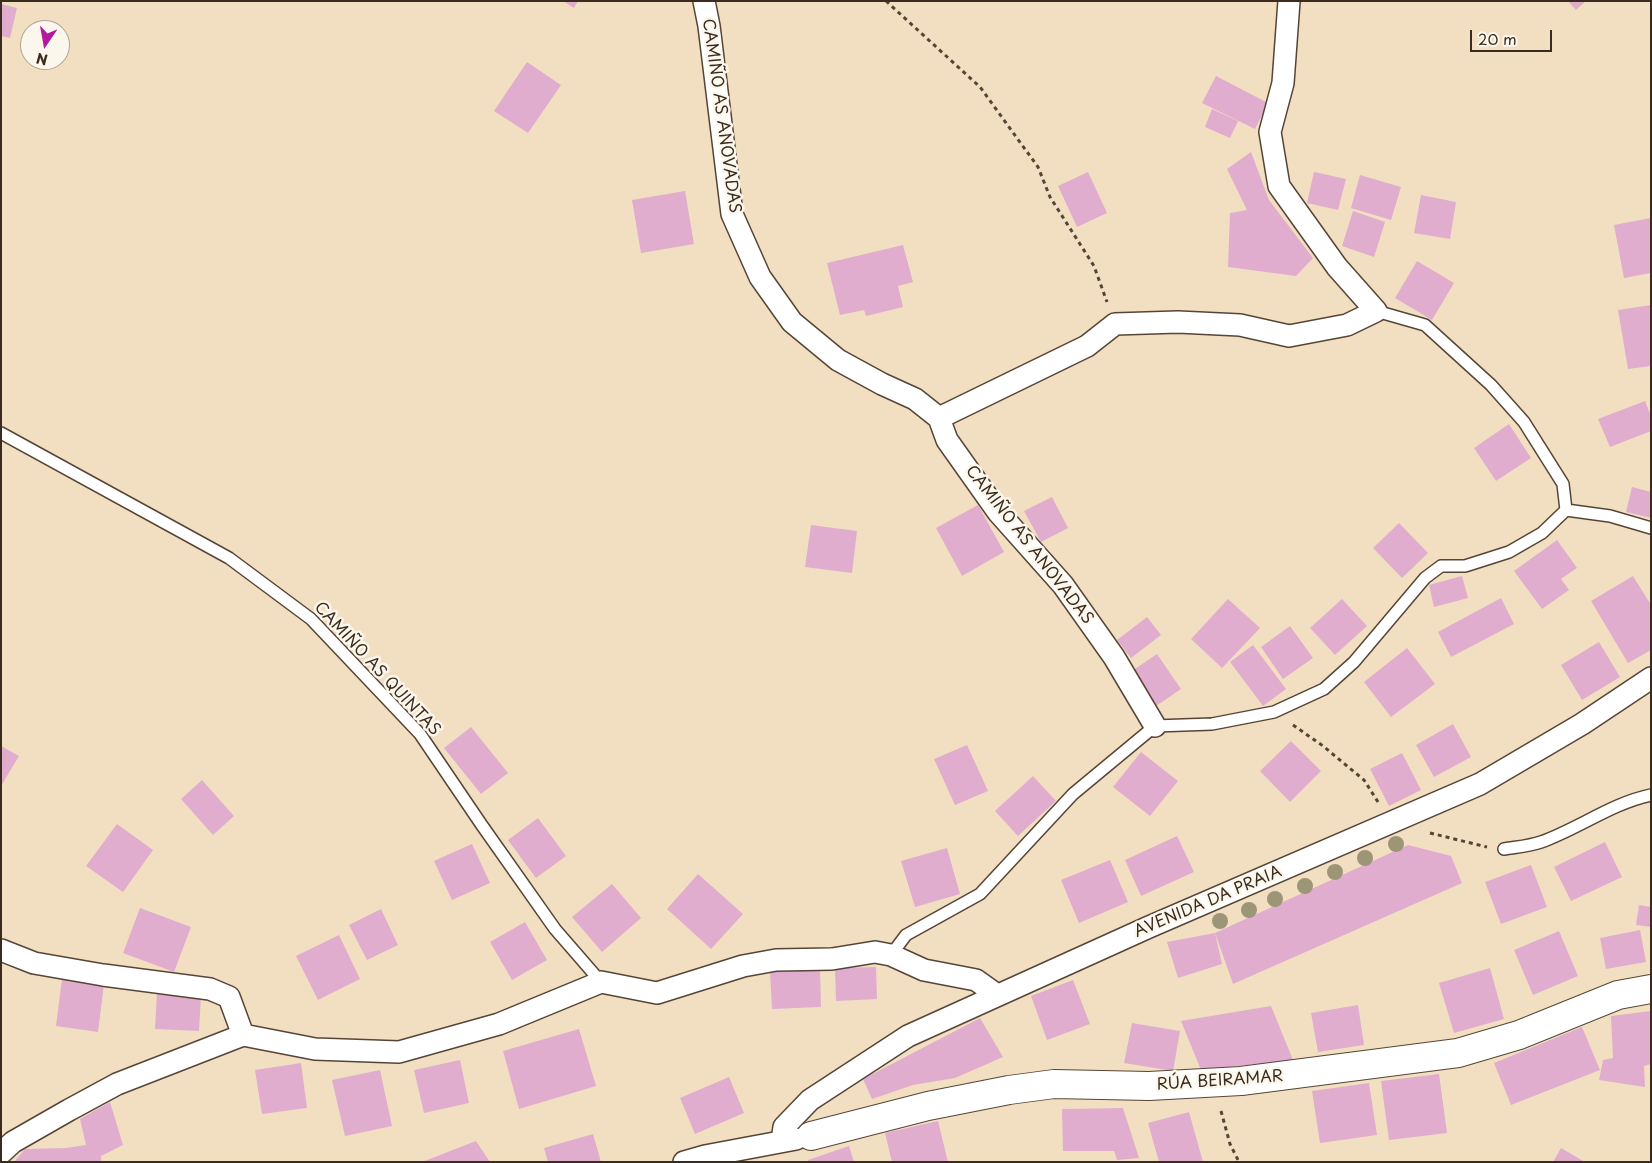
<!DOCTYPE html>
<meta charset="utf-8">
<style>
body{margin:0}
#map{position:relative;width:1652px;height:1163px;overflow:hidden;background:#f2dfc1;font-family:"Playpen Sans",sans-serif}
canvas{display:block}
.frame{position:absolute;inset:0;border:2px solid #3b2a1e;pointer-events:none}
.north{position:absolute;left:20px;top:20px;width:50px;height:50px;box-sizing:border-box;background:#fbf7ec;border:1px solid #aea59a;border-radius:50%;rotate:192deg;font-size:14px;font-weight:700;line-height:20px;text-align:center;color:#3b2a1e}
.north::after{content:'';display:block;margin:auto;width:18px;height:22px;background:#b5179e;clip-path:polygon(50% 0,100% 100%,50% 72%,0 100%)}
.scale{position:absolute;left:1470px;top:30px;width:82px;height:22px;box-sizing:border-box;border:2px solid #3b2a1e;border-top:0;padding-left:6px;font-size:15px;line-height:18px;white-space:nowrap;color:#3b2a1e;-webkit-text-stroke:4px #fbf7ec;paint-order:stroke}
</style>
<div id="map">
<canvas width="1652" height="1163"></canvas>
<div class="frame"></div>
<div class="north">N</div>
<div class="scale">20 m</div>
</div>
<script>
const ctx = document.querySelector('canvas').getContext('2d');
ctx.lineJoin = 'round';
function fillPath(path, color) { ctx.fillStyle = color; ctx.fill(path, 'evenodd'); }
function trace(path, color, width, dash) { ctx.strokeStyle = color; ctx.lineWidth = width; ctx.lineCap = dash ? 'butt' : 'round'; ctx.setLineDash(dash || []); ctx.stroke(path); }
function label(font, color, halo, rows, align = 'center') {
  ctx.font = font + ' "Playpen Sans",sans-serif'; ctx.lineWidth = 5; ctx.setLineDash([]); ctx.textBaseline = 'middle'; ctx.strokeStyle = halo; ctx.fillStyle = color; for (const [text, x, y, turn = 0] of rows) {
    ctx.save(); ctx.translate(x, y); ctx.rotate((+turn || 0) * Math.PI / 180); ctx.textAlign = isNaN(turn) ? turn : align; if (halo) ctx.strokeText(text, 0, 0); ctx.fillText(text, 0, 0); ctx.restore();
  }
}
fillPath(new Path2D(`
 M 563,1 L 578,1 L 574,8 Z
 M 1568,1 L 1586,1 L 1576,10 Z
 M 1,4 L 17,8 L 10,38 L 1,36 Z
 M 527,62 L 561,85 L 528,133 L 494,111 Z
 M 1216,76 L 1268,103 L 1255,129 L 1202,103 Z
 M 1212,109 L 1238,121 L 1230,138 L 1205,127 Z
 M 1251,152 L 1269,200 L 1313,258 L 1296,276 L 1228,267 L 1230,213 L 1247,210 L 1227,169 Z
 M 1088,172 L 1107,213 L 1077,227 L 1058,186 Z
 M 1314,172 L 1346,179 L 1338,210 L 1307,203 Z
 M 1360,175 L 1401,187 L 1391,220 L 1351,208 Z
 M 685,191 L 694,244 L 641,253 L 632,200 Z
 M 1421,195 L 1456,202 L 1450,239 L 1414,233 Z
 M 1353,211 L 1385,222 L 1374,257 L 1342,246 Z
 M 1651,218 L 1651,273 L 1624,278 L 1614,225 Z
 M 903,245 L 913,282 L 898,286 L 903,307 L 866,316 L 864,310 L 840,315 L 827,263 Z
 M 1417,261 L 1454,283 L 1432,320 L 1395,298 Z
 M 1651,305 L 1651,366 L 1628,369 L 1618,310 Z
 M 1645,401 L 1651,416 L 1651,431 L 1610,447 L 1598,419 Z
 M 1509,424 L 1531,458 L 1496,481 L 1474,448 Z
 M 1632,487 L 1651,492 L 1651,518 L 1626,512 Z
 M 1052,497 L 1068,528 L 1041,542 L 1024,511 Z
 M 978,505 L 1004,552 L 962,576 L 936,528 Z
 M 1399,523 L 1428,553 L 1402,578 L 1373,548 Z
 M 811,525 L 857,531 L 852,573 L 805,567 Z
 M 1557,540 L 1577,568 L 1561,579 L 1569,590 L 1542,609 L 1514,571 Z
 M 1462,576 L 1468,598 L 1434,607 L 1429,585 Z
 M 1633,576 L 1651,605 L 1651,650 L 1628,663 L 1591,601 Z
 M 1501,598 L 1514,624 L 1451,657 L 1438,632 Z
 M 1228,599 L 1260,628 L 1222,668 L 1191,639 Z
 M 1342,599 L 1367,626 L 1335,655 L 1310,628 Z
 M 1147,617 L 1161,635 L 1131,658 L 1117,640 Z
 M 1290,626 L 1313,658 L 1283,679 L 1261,647 Z
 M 1599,642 L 1620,677 L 1582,700 L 1561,665 Z
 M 1253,645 L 1286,689 L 1263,706 L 1230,662 Z
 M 1407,648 L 1435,684 L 1391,717 L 1364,682 Z
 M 1157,654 L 1181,689 L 1156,706 L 1132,671 Z
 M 1453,724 L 1471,757 L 1434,777 L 1416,745 Z
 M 471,727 L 508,773 L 481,794 L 444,748 Z
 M 1291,741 L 1321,771 L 1290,802 L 1260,771 Z
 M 967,745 L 988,791 L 955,805 L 934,759 Z
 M 1,746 L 19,756 L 1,786 Z
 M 1141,752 L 1178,781 L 1150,816 L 1113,787 Z
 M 1402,753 L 1421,790 L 1389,806 L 1370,769 Z
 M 1033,776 L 1056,801 L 1018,836 L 995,811 Z
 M 202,780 L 234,816 L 213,835 L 181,799 Z
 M 538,818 L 566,856 L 536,878 L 508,840 Z
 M 117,824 L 153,850 L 123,892 L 86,866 Z
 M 1177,836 L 1194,872 L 1141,896 L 1125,860 Z
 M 1605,842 L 1622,877 L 1571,901 L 1554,867 Z
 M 472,844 L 490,883 L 452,900 L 434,861 Z
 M 1408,845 L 1451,856 L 1462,883 L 1233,984 L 1215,933 Z
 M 947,848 L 960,894 L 915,907 L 901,861 Z
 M 1110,860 L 1128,902 L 1079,923 L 1061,880 Z
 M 1531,865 L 1547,907 L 1501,924 L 1485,882 Z
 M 698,874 L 743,914 L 711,949 L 667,909 Z
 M 612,884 L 641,918 L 602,952 L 572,917 Z
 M 1639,905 L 1651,907 L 1651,927 L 1636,925 Z
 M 140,908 L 191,927 L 174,972 L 123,953 Z
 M 381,909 L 398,945 L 367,960 L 349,925 Z
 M 525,922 L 547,960 L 512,980 L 490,942 Z
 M 1640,930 L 1646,962 L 1606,969 L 1600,938 Z
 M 1559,931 L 1578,976 L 1533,995 L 1514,950 Z
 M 1215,933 L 1222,964 L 1178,978 L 1167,942 Z
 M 339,935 L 360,979 L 318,1000 L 296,956 Z
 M 876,967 L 877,999 L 836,1001 L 835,968 Z
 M 1490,968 L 1504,1019 L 1454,1033 L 1439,983 Z
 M 820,969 L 821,1007 L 772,1009 L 770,972 Z
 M 62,979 L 104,984 L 98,1032 L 56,1026 Z
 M 1073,980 L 1090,1024 L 1047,1040 L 1031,996 Z
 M 157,993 L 201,995 L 199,1031 L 155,1029 Z
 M 1358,1005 L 1364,1045 L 1318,1052 L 1311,1013 Z
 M 1271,1006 L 1293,1060 L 1201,1070 L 1181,1021 Z
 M 1651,1011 L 1651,1064 L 1644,1066 L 1645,1087 L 1599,1080 L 1603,1060 L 1613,1058 L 1611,1016 Z
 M 980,1018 L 1003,1057 L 955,1078 L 913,1085 L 872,1099 L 863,1079 Z
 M 1132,1023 L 1180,1031 L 1173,1071 L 1124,1063 Z
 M 1582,1027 L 1600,1070 L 1511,1105 L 1494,1063 Z
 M 579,1029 L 596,1086 L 519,1109 L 503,1051 Z
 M 460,1060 L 469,1103 L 424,1113 L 414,1070 Z
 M 301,1063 L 307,1108 L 262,1114 L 255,1070 Z
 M 380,1070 L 392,1126 L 345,1136 L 332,1080 Z
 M 1439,1074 L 1447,1133 L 1389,1140 L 1381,1081 Z
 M 729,1077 L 744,1113 L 695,1134 L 680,1098 Z
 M 1369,1083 L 1377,1135 L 1320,1143 L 1312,1091 Z
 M 110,1102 L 123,1145 L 101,1156 L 101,1162 L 14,1162 L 25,1149 L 66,1148 L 86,1145 L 80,1119 Z
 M 1123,1108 L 1139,1158 L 1117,1160 L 1114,1151 L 1063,1151 L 1062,1109 Z
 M 1189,1112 L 1203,1162 L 1159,1162 L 1148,1123 Z
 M 938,1121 L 948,1162 L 892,1162 L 885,1133 Z
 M 593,1134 L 601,1162 L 548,1162 L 544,1148 Z
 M 476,1141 L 490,1162 L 422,1162 Z
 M 849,1146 L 854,1162 L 809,1162 L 808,1160 Z
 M 1561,1148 L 1585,1162 L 1553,1162 Z`), '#e0adce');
const lane = new Path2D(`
 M 1376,311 L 1425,325 L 1491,385 L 1524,422 L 1563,484 L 1566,510
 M 1,433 L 229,558 L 311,619 L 420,734 L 481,824 L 555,929 L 601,982
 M 1504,849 C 1516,847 1530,846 1541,842 C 1578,829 1612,803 1651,795
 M 891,955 L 906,935 L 980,894 L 1073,794 L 1155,726 L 1212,724 L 1274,712 L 1324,689 L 1354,662 L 1425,578 L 1441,566 L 1465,566 L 1509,552 L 1542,533 L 1566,510 L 1610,516 L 1651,528`);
const street = new Path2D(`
 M 704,1 L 709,26 L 732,214 L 760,277 L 792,322 L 838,360 L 882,384 L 915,399 L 939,418 L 947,440 L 998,512 L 1063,585 L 1114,657 L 1155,726
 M 939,418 L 1087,346 L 1115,324 L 1178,322 L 1240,325 L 1289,336 L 1347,325 L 1376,311 L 1337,267 L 1279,186 L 1270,132 L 1283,83 L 1289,1
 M 1,950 L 34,963 L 103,975 L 210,989 L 229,997 L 243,1035
 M 782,1141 L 784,1127 L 810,1100 L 908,1036 L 1149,927 L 1480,784 L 1582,724 L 1651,678
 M 1,1153 L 13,1142 L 69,1110 L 117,1084 L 243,1035 L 315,1049 L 399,1052 L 499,1024 L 601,982 L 657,993 L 743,966 L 776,960 L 832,959 L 875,952 L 891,955 L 924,970 L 976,980 L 997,995
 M 684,1162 L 705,1156 L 796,1139`);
const secondary = new Path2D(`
 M 811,1136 L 928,1106 L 1009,1090 L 1054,1084 L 1149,1086 L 1241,1081 L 1458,1053 L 1519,1035 L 1618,995 L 1651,989`);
trace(lane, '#564536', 14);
trace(street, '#564536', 24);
trace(secondary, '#564536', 30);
trace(new Path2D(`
 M 886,1 L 980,87 L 1038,167 L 1050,197 L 1094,266 L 1107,302
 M 1293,725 L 1323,746 L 1364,780 L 1378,802
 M 1430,833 L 1487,847
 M 1221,1111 L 1230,1144 L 1239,1162`), '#564536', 3, [4, 4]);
trace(lane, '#fff', 11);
trace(street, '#fff', 21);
trace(secondary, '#fff', 28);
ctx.fillStyle = '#9c9677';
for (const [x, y] of [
 [1396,844],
 [1365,858],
 [1335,872],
 [1305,886],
 [1275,899],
 [1249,910],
 [1220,921]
]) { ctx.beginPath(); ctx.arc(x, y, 8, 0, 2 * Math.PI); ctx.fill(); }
label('16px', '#3b2a1e', '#fbf7ec', [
 ["CAMIÑO AS ANOVADAS",721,116,82],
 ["CAMIÑO AS ANOVADAS",1029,545,52],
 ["CAMIÑO AS QUINTAS",377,669,47],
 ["AVENIDA DA PRAIA",1208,902,-23],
 ["RÚA BEIRAMAR",1220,1081,-4]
]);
</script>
